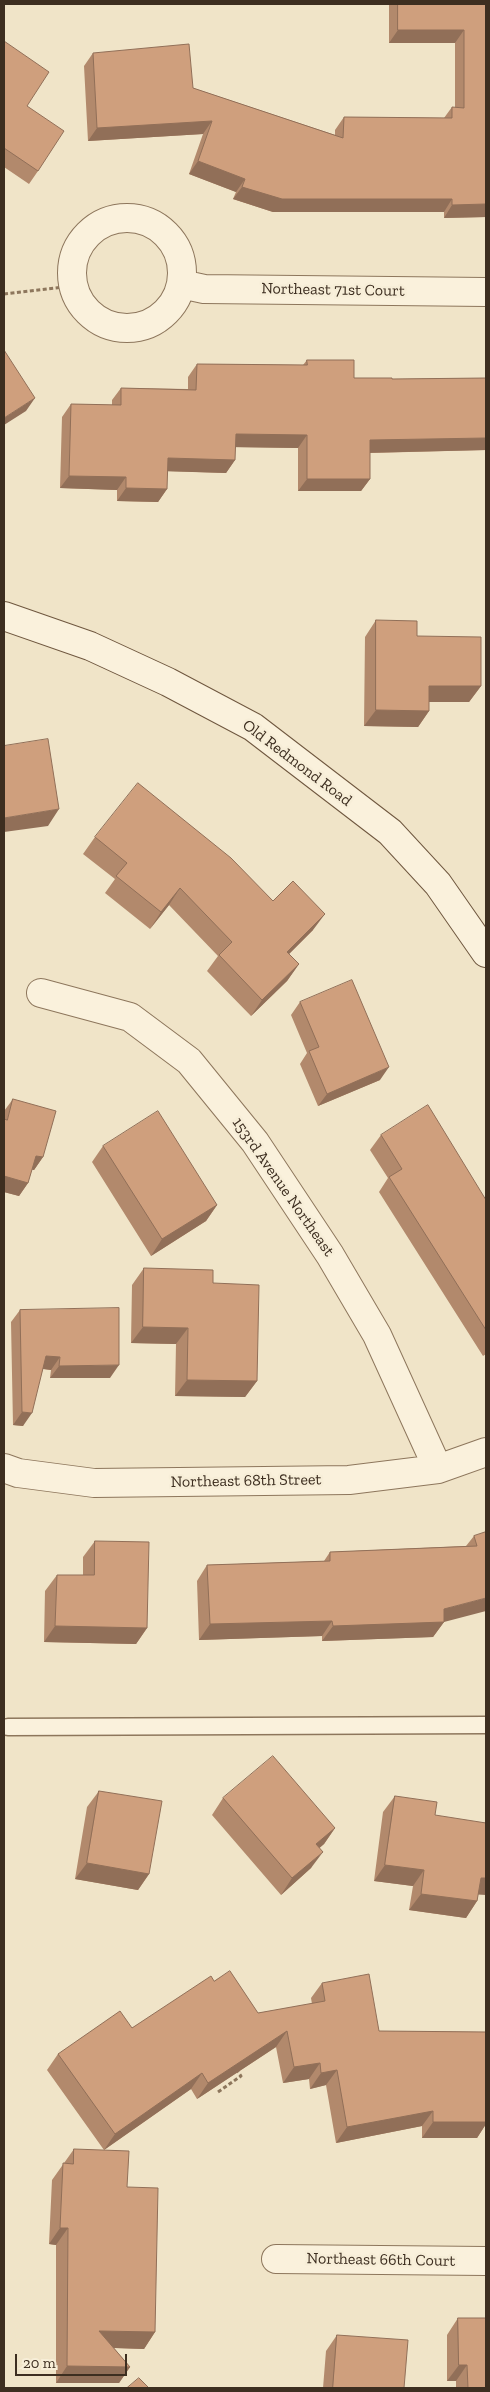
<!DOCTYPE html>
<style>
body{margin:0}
#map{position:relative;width:490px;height:2392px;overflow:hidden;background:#f0e4c8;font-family:"Zilla Slab",serif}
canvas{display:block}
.frame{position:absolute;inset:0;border:5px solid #3d2e20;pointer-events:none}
.scale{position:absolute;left:15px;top:2354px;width:112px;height:22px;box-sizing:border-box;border:2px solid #3d2e20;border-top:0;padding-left:6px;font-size:15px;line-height:18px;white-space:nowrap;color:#3d2e20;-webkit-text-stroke:4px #f7eed8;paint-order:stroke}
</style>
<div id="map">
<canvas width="490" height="2392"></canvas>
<div class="frame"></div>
<div class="scale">20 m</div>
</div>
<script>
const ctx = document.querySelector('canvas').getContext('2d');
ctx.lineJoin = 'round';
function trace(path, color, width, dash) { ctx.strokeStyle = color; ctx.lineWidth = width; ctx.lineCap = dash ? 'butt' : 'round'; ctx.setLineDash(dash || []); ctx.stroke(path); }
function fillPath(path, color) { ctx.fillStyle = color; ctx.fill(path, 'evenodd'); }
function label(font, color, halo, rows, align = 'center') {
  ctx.font = font + ' "Zilla Slab",serif'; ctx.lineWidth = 5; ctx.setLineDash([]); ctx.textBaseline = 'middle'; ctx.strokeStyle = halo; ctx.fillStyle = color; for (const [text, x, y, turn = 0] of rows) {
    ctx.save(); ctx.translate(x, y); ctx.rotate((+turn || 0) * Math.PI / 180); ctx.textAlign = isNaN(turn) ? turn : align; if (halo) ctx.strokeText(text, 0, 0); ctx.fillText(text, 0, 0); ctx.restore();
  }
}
const service = new Path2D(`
 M 8,1727 L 486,1725`);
const minor = new Path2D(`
 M72 273a55 55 0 1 1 110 0a55 55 0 1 1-110 0Z
 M 181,284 L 204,289 L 486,292
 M 41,993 L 130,1017 L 189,1061 L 255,1142 L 330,1255 L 377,1335 L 438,1469
 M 4,1468 L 18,1473 L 94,1483 L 349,1480 L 438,1469 L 486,1452
 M 276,2259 L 486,2261`);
const secondary = new Path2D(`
 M 4,616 L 90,646 L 168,682 L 253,727 L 390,832 L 438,884 L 486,953`);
trace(service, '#8d765c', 19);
trace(minor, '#8d765c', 30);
trace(secondary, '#6f573f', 30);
trace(new Path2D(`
 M 4,294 L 72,286
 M 218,2092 L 241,2076 L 236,2069`), '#8d765c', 3, [4, 2.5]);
trace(service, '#faf1dc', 16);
trace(minor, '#faf1dc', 28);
trace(secondary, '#faf1dc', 28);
fillPath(new Path2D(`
 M 389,4 L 486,4 L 486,217 L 444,218 L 444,212 L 273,212 L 233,199 L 236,192 L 189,174 L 203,134 L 88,141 L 84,66 L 93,53 L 193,88 L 335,135 L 335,130 L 344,117 L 444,118 L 452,107 L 455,108 L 455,43 L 389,43 Z
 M 4,41 L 27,106 L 38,171 L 29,184 L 4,167 Z
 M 307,360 L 354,378 L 392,379 L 486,378 L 486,450 L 370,453 L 370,479 L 361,491 L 298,491 L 298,448 L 235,447 L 235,460 L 226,473 L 167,471 L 167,489 L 158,502 L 117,501 L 117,490 L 60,488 L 62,417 L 71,404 L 112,405 L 112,400 L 121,388 L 188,389 L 188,377 L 197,364 L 303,365 Z
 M 376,620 L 417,636 L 481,686 L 469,702 L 429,702 L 429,711 L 418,727 L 364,726 L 365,637 Z
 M 95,837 L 273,901 L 313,930 L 289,954 L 299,964 L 287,981 L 251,1016 L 207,971 L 218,956 L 169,905 L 150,929 L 105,893 L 115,879 L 83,854 Z
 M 300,1002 L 380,1080 L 318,1106 L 300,1064 L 307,1053 L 291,1015 Z
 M 13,1099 L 43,1157 L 34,1170 L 32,1169 L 28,1183 L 19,1196 L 4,1192 L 4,1111 Z
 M 381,1135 L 486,1200 L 486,1354 L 483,1356 L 379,1192 L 388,1178 L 370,1150 Z
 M 103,1146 L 217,1205 L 206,1221 L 151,1256 L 92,1162 Z
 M 144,1268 L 213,1283 L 257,1381 L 245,1397 L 175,1396 L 176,1344 L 131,1343 L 132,1285 Z
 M 20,1310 L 110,1378 L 50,1378 L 51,1370 L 43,1369 L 23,1426 L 13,1425 L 11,1322 Z
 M 486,1532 L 444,1622 L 433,1637 L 322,1641 L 322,1636 L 199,1640 L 197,1581 L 207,1565 L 324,1561 L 330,1552 L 466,1546 L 474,1536 Z
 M 95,1541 L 147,1628 L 136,1644 L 44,1642 L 45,1591 L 57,1575 L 83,1575 L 83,1557 Z
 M 99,1791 L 149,1874 L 138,1890 L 75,1879 L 87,1807 Z
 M 395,1796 L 435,1815 L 478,1894 L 477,1901 L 466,1918 L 409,1910 L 413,1886 L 374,1881 L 383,1812 Z
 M 223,1798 L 335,1828 L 324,1844 L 319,1848 L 311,1868 L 281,1895 L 212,1815 Z
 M 214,1981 L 258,2013 L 312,2004 L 311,1998 L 322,1983 L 379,2031 L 486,2032 L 486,2124 L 477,2138 L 422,2138 L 422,2126 L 336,2143 L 326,2085 L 310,2089 L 309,2079 L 283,2083 L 276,2047 L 197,2099 L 191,2089 L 104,2150 L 47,2070 L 58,2054 L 132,2028 Z
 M 74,2149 L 127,2187 L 155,2332 L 144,2349 L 114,2348 L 130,2367 L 119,2383 L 56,2383 L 56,2245 L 49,2244 L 52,2180 Z
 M 458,2318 L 486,2388 L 456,2388 L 456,2381 L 447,2381 L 447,2335 Z
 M 337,2335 L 404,2388 L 323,2388 L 326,2351 Z`), '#b2896c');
fillPath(new Path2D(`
 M 398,30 L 464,30 L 455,43 L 389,43 Z
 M 212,121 L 203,134 L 88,141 L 97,128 Z
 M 198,161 L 245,179 L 236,192 L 189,174 Z
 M 242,187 L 452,199 L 444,212 L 273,212 L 233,199 Z
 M 486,204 L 486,217 L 444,218 L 452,205 Z
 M 35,398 L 26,411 L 4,425 L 4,418 Z
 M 236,434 L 307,435 L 298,448 L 227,447 Z
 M 486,438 L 486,450 L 361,453 L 370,440 Z
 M 168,458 L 235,460 L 226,473 L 159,471 Z
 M 69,476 L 126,477 L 117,490 L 60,488 Z
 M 307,479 L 370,479 L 361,491 L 298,491 Z
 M 126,488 L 167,489 L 158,502 L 117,501 Z
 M 429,686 L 481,686 L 469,702 L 418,702 Z
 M 376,710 L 429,711 L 418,727 L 364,726 Z
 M 59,809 L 48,826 L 4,832 L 4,818 Z
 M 180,888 L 169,905 L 150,929 L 161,912 Z
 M 325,914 L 313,930 L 275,968 L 287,952 Z
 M 299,964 L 287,981 L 251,1016 L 262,1000 Z
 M 389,1067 L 380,1080 L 318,1106 L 327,1094 Z
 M 36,1156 L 43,1157 L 34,1170 L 27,1169 Z
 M 4,1176 L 28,1183 L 19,1196 L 4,1192 Z
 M 217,1205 L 206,1221 L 151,1256 L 162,1239 Z
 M 143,1327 L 188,1328 L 176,1344 L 131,1343 Z
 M 46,1356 L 60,1357 L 51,1370 L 37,1368 Z
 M 119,1365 L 110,1378 L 50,1378 L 59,1366 Z
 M 187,1380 L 257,1381 L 245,1397 L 175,1396 Z
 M 22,1412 L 32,1413 L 23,1426 L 13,1425 Z
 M 486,1598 L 486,1611 L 444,1622 L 433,1637 L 322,1641 L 333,1626 L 444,1609 Z
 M 332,1621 L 322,1636 L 199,1640 L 210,1624 Z
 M 55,1626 L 147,1628 L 136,1644 L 44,1642 Z
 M 335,1828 L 324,1844 L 305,1861 L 316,1844 Z
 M 323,1852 L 311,1868 L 281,1895 L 292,1878 Z
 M 87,1863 L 149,1874 L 138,1890 L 75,1879 Z
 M 385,1865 L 424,1870 L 413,1886 L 374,1881 Z
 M 481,1878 L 486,1878 L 486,1895 L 469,1894 Z
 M 421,1894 L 477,1901 L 466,1918 L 409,1910 Z
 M 287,2031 L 276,2047 L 197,2099 L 208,2083 Z
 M 320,2063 L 309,2079 L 283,2083 L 294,2067 Z
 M 337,2070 L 326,2085 L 310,2089 L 321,2073 Z
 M 202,2073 L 191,2089 L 104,2150 L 115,2134 Z
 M 433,2111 L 422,2126 L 336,2143 L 347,2127 Z
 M 433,2122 L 486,2122 L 486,2124 L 477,2138 L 422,2138 Z
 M 60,2228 L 68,2228 L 56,2245 L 49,2244 Z
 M 99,2331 L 155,2332 L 144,2349 L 88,2347 Z
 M 459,2365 L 467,2365 L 456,2381 L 447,2381 Z
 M 67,2366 L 130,2367 L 119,2383 L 56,2383 Z`), '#916f58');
const building = new Path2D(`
 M 398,4 L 486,4 L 486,204 L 452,205 L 452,199 L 282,199 L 242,187 L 245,179 L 198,161 L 212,121 L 97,128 L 93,53 L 189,44 L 193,88 L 343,138 L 344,117 L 452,118 L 452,107 L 464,108 L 464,30 L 398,30 Z
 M 4,41 L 49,72 L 27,106 L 64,131 L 38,171 L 4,148 Z
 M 4,350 L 35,398 L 4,418 Z
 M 307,360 L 354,360 L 354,378 L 392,378 L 392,379 L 486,378 L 486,438 L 370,440 L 370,479 L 307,479 L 307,435 L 236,434 L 235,460 L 168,458 L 167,489 L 126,488 L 126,477 L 69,476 L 71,404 L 121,405 L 121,388 L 196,390 L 197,364 L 307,365 Z
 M 376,620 L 417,621 L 417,636 L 481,637 L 481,686 L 429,686 L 429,711 L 376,710 Z
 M 48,739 L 59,809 L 4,818 L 4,746 Z
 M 138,783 L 231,858 L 273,901 L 293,881 L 325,914 L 287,952 L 299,964 L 262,1000 L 219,955 L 232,942 L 180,888 L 161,912 L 116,876 L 127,863 L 95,837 Z
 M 352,980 L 389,1067 L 327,1094 L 309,1051 L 319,1047 L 300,1002 Z
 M 13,1099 L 56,1111 L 43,1157 L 36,1156 L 28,1183 L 4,1176 L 4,1119 L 7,1120 Z
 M 428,1105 L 486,1200 L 486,1330 L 389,1177 L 402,1169 L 381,1135 Z
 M 158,1111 L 217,1205 L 162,1239 L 103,1146 Z
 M 144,1268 L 213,1270 L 213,1283 L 259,1285 L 257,1381 L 187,1380 L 188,1328 L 143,1327 Z
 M 119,1308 L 119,1365 L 59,1366 L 60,1357 L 46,1356 L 32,1413 L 22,1412 L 20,1310 Z
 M 486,1532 L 486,1598 L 444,1609 L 444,1622 L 333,1626 L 332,1621 L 210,1624 L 207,1565 L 330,1561 L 330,1552 L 477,1546 L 474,1536 Z
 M 95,1541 L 149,1542 L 147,1628 L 55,1626 L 57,1575 L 94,1575 Z
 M 273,1756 L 335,1828 L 316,1844 L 323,1852 L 292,1878 L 223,1798 Z
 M 99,1791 L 162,1801 L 149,1874 L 87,1863 Z
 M 395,1796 L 437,1802 L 435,1815 L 486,1823 L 486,1878 L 481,1878 L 477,1901 L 421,1894 L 424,1870 L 385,1865 Z
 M 230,1971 L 258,2013 L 325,2001 L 322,1983 L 369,1974 L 379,2031 L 486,2032 L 486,2122 L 433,2122 L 433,2111 L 347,2127 L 337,2070 L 321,2073 L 320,2063 L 294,2067 L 287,2031 L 208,2083 L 202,2073 L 115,2134 L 58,2054 L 120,2011 L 132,2028 L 211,1976 L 214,1981 Z
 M 74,2149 L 129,2151 L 127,2187 L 158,2188 L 155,2332 L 99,2331 L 130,2367 L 67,2366 L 68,2228 L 60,2228 L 63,2163 L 73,2164 Z
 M 458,2318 L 486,2318 L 486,2388 L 468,2388 L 467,2365 L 459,2365 Z
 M 337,2335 L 408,2340 L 404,2388 L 333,2388 Z
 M 139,2378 L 149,2388 L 127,2388 Z`);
fillPath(building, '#cf9f7d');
trace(building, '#916f58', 1);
label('16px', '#3d2e20', '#f7eed8', [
 ["Northeast 71st Court",333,290,1],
 ["Old Redmond Road",297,763,37],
 ["153rd Avenue Northeast",283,1187,55],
 ["Northeast 68th Street",246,1481,-1],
 ["Northeast 66th Court",381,2260,1]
]);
</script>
